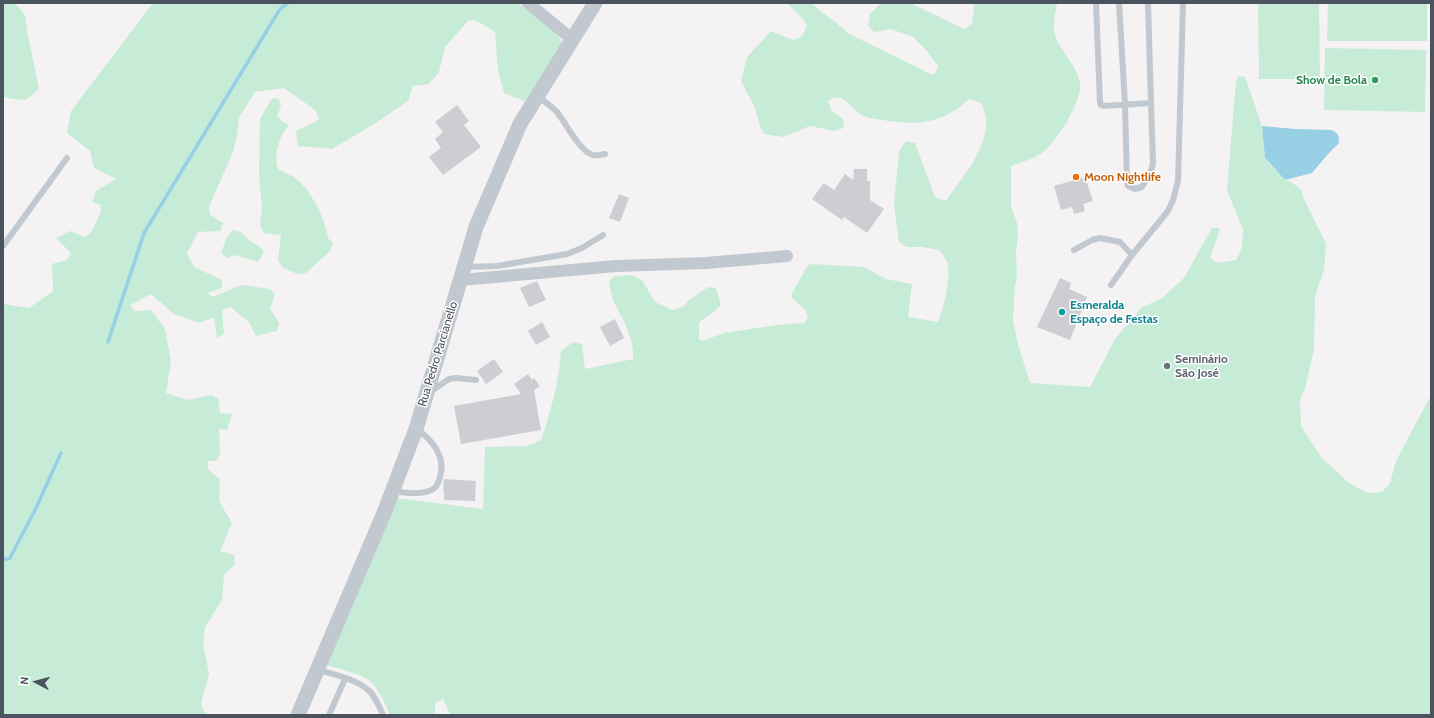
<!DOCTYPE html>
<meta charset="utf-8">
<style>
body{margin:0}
#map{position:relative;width:1434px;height:718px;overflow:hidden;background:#f4f2f2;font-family:Cabin,sans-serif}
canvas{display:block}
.frame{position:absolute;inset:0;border:4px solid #4b545e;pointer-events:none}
.north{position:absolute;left:16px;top:662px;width:40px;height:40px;-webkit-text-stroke:3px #fff;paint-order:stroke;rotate:276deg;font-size:11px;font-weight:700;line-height:16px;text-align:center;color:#4b545e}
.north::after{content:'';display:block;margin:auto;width:14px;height:18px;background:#4b545e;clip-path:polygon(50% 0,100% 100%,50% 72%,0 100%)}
</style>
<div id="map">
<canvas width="1434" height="718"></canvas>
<div class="frame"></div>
<div class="north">N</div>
</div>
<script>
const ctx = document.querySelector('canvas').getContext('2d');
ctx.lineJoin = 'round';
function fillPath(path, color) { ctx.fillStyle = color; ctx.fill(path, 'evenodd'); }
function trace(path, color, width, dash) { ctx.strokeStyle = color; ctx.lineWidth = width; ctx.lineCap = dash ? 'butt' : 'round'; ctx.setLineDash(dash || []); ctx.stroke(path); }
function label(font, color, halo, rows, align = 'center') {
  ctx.font = font + ' Cabin,sans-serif'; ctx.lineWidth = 3; ctx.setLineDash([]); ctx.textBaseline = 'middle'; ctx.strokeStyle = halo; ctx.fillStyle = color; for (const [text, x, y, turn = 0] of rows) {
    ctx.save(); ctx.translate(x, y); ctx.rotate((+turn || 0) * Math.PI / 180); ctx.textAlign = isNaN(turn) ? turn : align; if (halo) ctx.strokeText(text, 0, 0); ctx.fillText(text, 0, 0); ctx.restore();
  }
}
fillPath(new Path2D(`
 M 3,3 L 12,3 L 19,7 L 25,16 L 27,31 L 39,89 L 26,100 L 13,99 L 3,97 Z
 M 153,3 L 518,3 L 557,33 L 563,44 L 525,101 L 504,93 L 498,70 L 495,32 L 477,21 L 469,20 L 445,47 L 439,72 L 429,84 L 413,86 L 408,101 L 374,124 L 332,149 L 298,146 L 296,131 L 317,121 L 319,118 L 315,110 L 284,88 L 255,92 L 239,118 L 237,135 L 233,152 L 209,207 L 210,215 L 223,223 L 221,231 L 198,232 L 187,253 L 194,267 L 222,280 L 222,288 L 207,293 L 213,297 L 241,285 L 270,289 L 275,295 L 270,309 L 279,323 L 277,331 L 256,336 L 249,322 L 230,307 L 222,310 L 224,334 L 217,338 L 214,317 L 200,323 L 174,314 L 151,294 L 130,305 L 135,311 L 151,310 L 165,329 L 171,361 L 166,393 L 188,400 L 211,395 L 218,398 L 220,413 L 232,414 L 227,430 L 219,429 L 220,454 L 216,461 L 208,461 L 208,469 L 220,479 L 219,501 L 232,523 L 220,551 L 234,555 L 235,564 L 224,575 L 222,600 L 205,627 L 203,643 L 209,674 L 201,704 L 206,715 L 3,715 L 3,304 L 29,308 L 53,291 L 52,264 L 67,260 L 71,253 L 56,238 L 70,231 L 84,237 L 91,233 L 101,212 L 100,205 L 92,202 L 96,191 L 116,179 L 94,168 L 90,151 L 67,133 L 71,111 Z
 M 787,3 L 811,3 L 819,10 L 834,21 L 849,34 L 931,74 L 935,74 L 938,66 L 927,51 L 913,37 L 891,29 L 874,32 L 868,26 L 870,14 L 879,5 L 887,3 L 910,3 L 964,29 L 972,24 L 974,8 L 974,3 L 1057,3 C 1056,12 1053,21 1054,30 C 1057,49 1076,63 1080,82 C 1083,100 1057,142 1042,153 C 1034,159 1021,162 1011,166 L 1011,206 L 1017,223 L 1018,234 L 1016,251 L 1017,275 L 1015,286 L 1013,320 L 1017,341 L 1030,383 L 1090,387 L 1115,339 L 1141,308 L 1162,298 L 1184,278 L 1212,228 L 1218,228 L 1220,230 L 1210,258 L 1217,263 L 1236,260 L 1242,248 L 1243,230 L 1227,190 L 1236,81 L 1239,76 L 1245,77 L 1262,126 L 1265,159 L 1285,180 L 1291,182 L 1301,189 L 1304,199 L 1326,244 L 1324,270 L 1315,296 L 1314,349 L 1305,389 L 1300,400 L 1301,426 L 1321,457 L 1349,483 L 1367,493 L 1382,492 L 1390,483 L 1396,461 L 1431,395 L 1431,715 L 452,715 L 450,714 L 443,699 L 435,703 L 435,713 L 429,715 L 390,715 C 385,703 380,691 371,682 C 361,673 339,669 326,665 L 396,498 L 483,509 L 485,447 L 527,446 L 541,440 C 551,409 559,384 561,351 L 573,342 L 582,344 L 585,369 L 633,359 C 635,339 622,318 613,300 C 611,294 610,287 609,281 L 615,276 L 632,275 L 642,280 L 655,302 L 672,310 L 683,307 L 688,301 L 708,287 L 716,288 L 721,305 L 715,311 L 699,322 L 699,339 L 702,341 L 724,333 L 777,325 L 804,323 L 808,318 L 806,311 L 792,298 L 792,293 L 807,267 L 810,264 L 864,267 L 886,279 L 912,284 L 908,317 L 938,322 C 944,307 950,282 948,266 C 948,261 942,254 939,250 L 922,247 L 907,247 L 899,242 L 894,203 L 899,152 L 906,141 L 915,143 L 935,197 L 942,200 L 947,200 C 965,173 999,137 981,103 L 969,99 C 943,124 917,126 883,120 C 877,119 870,119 864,116 C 855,112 849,101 840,98 C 835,96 832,99 828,101 L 831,110 L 844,120 L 843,128 L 835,131 L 810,126 L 783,137 L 764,134 L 760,126 L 755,108 L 741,81 L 747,57 L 771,31 L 793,40 L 802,36 L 807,26 L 804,20 Z
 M 1258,3 L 1319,3 L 1320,79 L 1259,79 Z
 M 1328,3 L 1427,3 L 1427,41 L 1327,41 Z
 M 1325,48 L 1426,50 L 1425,112 L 1324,110 Z
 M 272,98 L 279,99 L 281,107 L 277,115 L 282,121 L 289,125 C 279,138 273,153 278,169 C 285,173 294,176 300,182 C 312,194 326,220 328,238 L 333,243 L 330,251 L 306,273 L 297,274 L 282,267 L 278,260 L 281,235 L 264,233 L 260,225 L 262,208 L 259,176 L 260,119 Z
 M 233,230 C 244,231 243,236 252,242 C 257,246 260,246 264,252 L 258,262 L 235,255 L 228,258 L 221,253 L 227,237 Z`), '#c6ecd7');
fillPath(new Path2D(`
 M 1262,126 L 1295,129 L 1332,130 C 1339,134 1339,136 1339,143 L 1329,153 L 1312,173 L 1285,180 L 1265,158 Z`), '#97d0e5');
trace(new Path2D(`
 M 108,342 L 144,233 L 280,9 L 288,3
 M 3,560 L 10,558 L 36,508 L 61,453`), '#97d0e5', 3.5);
fillPath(new Path2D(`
 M 457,105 L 469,121 L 464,125 L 481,147 L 443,175 L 429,157 L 441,148 L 435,139 L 443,132 L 435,122 Z
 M 854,169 L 867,169 L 867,181 L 870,181 L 870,200 L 884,209 L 867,233 L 844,217 L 842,220 L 812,199 L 824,183 L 834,190 L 845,174 L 853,180 Z
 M 1085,177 L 1093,201 L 1083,204 L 1085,211 L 1074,214 L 1072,207 L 1061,210 L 1054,186 Z
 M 619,194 L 629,198 L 620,222 L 609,218 Z
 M 1060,278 L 1071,283 L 1069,289 L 1087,297 L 1070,340 L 1037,327 Z
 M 537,281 L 546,300 L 529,307 L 520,288 Z
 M 615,319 L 624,338 L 610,346 L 600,327 Z
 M 542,322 L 550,337 L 536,345 L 528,331 Z
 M 494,359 L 503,372 L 486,384 L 477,371 Z
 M 528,374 L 532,380 L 534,378 L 540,386 L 534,390 L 541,430 L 461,444 L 454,406 L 521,394 L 514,384 Z
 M 444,479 L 476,481 L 475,501 L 444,500 L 444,491 L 443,491 Z`), '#ccced4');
trace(new Path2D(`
 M 1096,3 L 1100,103 L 1101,105 L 1104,106 L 1151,103 L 1148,3
 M 1119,3 L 1125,104 L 1127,182 L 1128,186 L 1135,189 L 1142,187 L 1151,172 L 1153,163 L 1151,103
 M 537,96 C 544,101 551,106 557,112 C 566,123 579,151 593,155 C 597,156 601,155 605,154
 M 3,246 L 67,158
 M 1074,250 L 1092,240 L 1100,238 L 1120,242 L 1132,255
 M 465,267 L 497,266 L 567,254 L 582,248 L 603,235
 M 1111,285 L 1132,255 L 1168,211 L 1173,200 L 1178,181 L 1183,3
 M 430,392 L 449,379 L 456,378 L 476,380
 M 392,491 C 404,493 418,495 429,491 C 436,489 438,484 440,477 C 446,457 433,440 416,429
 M 317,669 C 333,675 354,678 367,689 C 375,695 379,706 383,715
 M 329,715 L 345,679`), '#c1c8cf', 6);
trace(new Path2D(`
 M 528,3 L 572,39
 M 461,280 L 616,266 L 706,263 L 787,256`), '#c1c8cf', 12);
trace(new Path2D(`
 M 298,715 L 384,513 L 416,429 L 476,227 L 520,124 L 595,3`), '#c1c8cf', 15);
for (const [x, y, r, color] of [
 [1375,80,4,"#2e9e5b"],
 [1076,177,4,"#e8710a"],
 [1062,312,4,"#0f9aa8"],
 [1167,366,4,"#6b7280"]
]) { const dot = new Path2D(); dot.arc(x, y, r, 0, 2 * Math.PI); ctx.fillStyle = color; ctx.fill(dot); trace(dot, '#fff', 1.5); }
label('bold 12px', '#27864d', '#fff', [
 ["Show de Bola",1367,80]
], 'right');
label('bold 12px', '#c56008', '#fff', [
 ["Moon Nightlife",1084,177]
], 'left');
label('bold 12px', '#0d838f', '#fff', [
 ["Esmeralda",1070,305],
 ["Espaço de Festas",1070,319]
], 'left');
label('12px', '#4b545e', '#fff', [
 ["Rua Pedro Parcianello",438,354,-73]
]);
label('bold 12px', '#5b616d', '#fff', [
 ["Seminário",1175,359],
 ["São José",1175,373]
], 'left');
</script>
